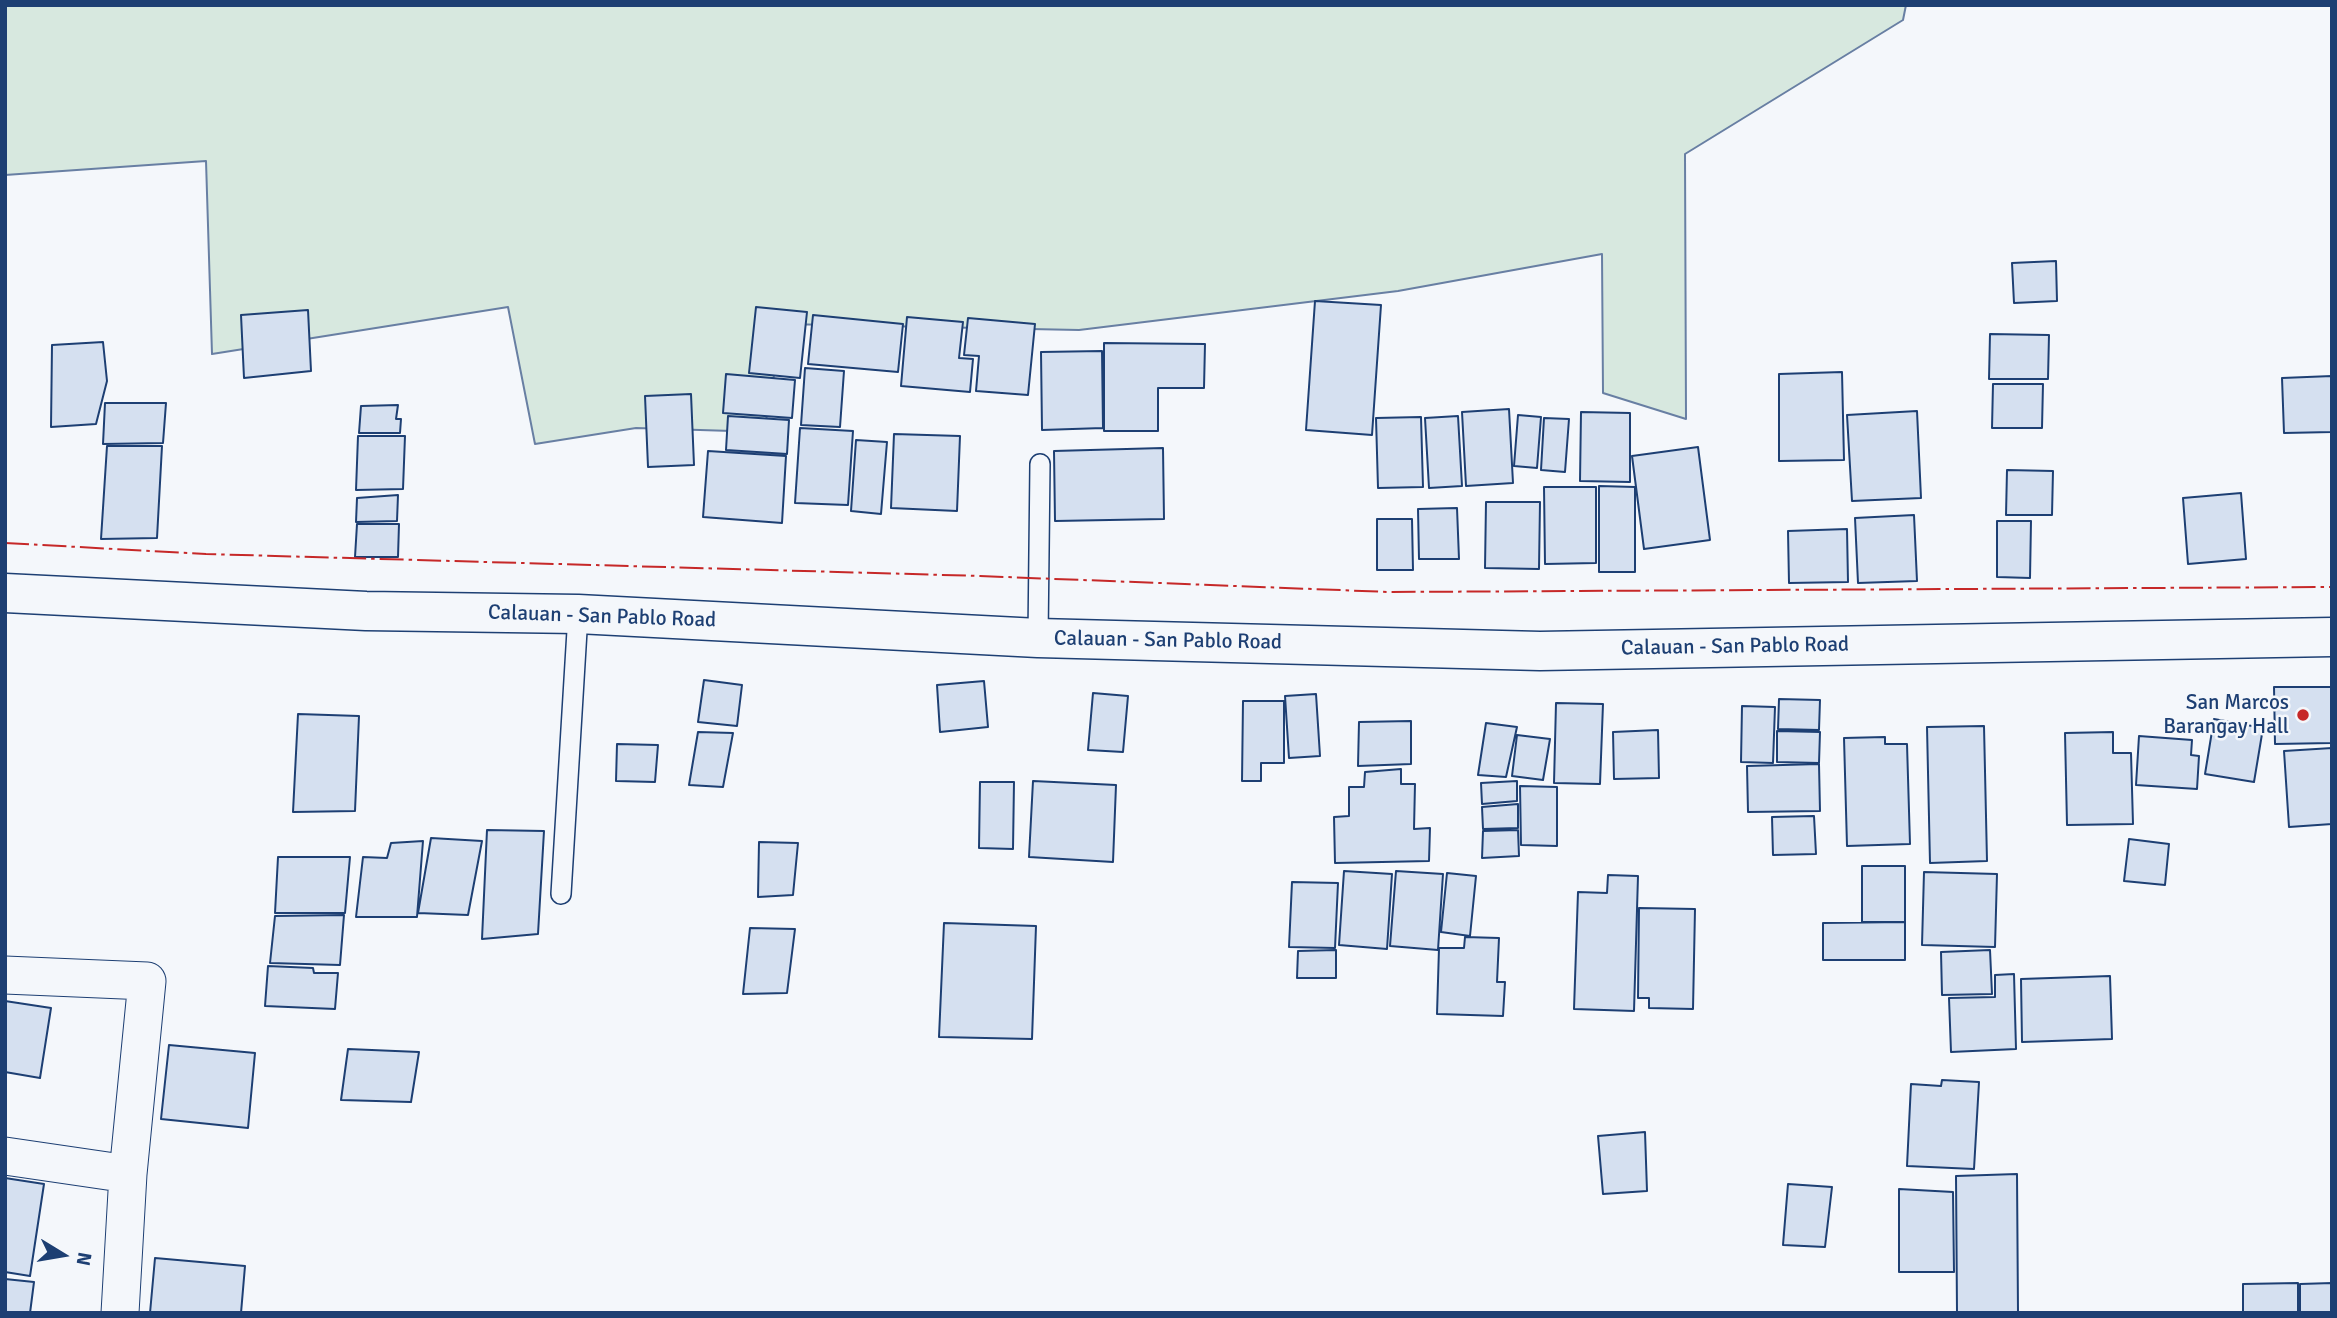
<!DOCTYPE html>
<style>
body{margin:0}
#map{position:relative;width:2337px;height:1318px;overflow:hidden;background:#f4f7fb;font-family:Signika,sans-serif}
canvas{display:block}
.frame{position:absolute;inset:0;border:7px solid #1d3f73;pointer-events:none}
.north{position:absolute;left:28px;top:1220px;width:70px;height:70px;-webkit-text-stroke:5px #f4f7fb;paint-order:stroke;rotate:101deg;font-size:19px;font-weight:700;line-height:28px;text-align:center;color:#1d3f73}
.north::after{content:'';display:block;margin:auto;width:24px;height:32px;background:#1d3f73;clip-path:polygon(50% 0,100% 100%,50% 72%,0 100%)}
</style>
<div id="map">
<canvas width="2337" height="1318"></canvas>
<div class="frame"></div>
<div class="north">N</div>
</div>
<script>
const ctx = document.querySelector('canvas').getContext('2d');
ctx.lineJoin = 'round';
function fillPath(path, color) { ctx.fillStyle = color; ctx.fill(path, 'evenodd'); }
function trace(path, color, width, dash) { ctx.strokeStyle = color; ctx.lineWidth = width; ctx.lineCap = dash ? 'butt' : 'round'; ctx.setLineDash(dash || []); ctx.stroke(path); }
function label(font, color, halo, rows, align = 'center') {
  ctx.font = font + ' Signika,sans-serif'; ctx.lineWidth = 5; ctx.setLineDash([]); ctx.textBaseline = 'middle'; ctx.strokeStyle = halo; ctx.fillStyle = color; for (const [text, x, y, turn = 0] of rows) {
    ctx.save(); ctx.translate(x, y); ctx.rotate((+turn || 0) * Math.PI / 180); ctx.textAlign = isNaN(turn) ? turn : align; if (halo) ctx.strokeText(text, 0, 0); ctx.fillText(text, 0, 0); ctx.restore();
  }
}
const green = new Path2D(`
 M 5,5 L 1906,5 L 1903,20 L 1685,154 L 1686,419 L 1603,393 L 1602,254 L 1398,291 L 1079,330 L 783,324 L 764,432 L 636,428 L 535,444 L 508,307 L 212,354 L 206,161 L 5,175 Z`);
fillPath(green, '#d7e8df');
trace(green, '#687fa3', 2);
const building = new Path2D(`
 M 2056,261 L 2057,301 L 2014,303 L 2012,263 Z
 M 1315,301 L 1381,305 L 1372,435 L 1306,430 Z
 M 756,307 L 807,312 L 800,378 L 749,373 Z
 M 308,310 L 311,371 L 244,378 L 241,315 Z
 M 813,315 L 903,324 L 898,372 L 808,364 Z
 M 907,317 L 963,322 L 959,358 L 973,359 L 970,392 L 901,386 Z
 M 968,318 L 1035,324 L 1028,395 L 976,391 L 979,356 L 964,355 Z
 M 1990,334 L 2049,335 L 2048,379 L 1989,379 Z
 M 103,342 L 107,381 L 96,424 L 51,427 L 52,345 Z
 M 1104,343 L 1205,344 L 1204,388 L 1158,388 L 1158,431 L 1104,431 Z
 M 1102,351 L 1103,428 L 1042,430 L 1041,352 Z
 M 805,368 L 844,371 L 840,427 L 801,425 Z
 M 1842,372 L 1844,460 L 1779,461 L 1779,374 Z
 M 726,374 L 795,380 L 792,418 L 723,413 Z
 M 2332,376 L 2332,432 L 2284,433 L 2282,378 Z
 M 1993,384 L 2043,384 L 2042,428 L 1992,428 Z
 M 691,394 L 694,465 L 648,467 L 645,396 Z
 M 105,403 L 166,403 L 163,443 L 103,444 Z
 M 398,405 L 396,419 L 401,419 L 400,433 L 359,433 L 361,406 Z
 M 1509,409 L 1513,483 L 1466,486 L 1462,412 Z
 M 1917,411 L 1921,498 L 1852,501 L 1847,415 Z
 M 1581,412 L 1630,413 L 1630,482 L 1580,481 Z
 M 1518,415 L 1541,417 L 1537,468 L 1514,466 Z
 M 728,416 L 789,420 L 787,454 L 726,450 Z
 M 1458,416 L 1462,486 L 1429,488 L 1425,418 Z
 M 1421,417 L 1423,487 L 1378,488 L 1376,418 Z
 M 1544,418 L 1569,419 L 1565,472 L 1541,470 Z
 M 800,428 L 853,431 L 848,505 L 795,503 Z
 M 894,434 L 960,436 L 957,511 L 891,508 Z
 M 358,436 L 405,436 L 403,489 L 356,490 Z
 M 856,440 L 887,442 L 881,514 L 851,511 Z
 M 107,446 L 162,446 L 157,538 L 101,539 Z
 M 1698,447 L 1710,540 L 1644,549 L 1632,456 Z
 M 1163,448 L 1164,519 L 1055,521 L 1054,451 Z
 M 708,451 L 786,456 L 782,523 L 703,517 Z
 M 2007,470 L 2053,471 L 2052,515 L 2006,515 Z
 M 1599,486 L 1635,487 L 1635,572 L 1599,572 Z
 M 1544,487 L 1596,487 L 1596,563 L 1545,564 Z
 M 2241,493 L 2246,559 L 2188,564 L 2183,498 Z
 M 398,495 L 397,521 L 356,522 L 357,498 Z
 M 1486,502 L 1540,502 L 1539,569 L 1485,568 Z
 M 1457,508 L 1459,559 L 1419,559 L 1418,509 Z
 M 1914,515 L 1917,581 L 1858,583 L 1855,518 Z
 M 1377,519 L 1412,519 L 1413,570 L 1377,570 Z
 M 1997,521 L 2031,521 L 2030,578 L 1997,577 Z
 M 357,524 L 399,524 L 398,557 L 355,557 Z
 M 1847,529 L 1848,582 L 1789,583 L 1788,531 Z
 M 704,680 L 742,685 L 737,726 L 698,722 Z
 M 984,681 L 988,727 L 940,732 L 937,685 Z
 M 2274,687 L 2332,687 L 2332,743 L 2275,744 Z
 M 1093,693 L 1128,696 L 1123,752 L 1088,750 Z
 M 1316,694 L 1320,756 L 1289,758 L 1285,696 Z
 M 1779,699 L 1820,700 L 1819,730 L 1778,729 Z
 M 1243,701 L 1284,701 L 1284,763 L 1261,763 L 1261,781 L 1242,781 Z
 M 1556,703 L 1603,704 L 1600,784 L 1554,783 Z
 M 1742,706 L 1775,707 L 1773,763 L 1741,762 Z
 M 298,714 L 359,716 L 355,811 L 293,812 Z
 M 2214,719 L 2263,728 L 2254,782 L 2205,774 Z
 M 1411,721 L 1411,764 L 1358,766 L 1359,722 Z
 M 1486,723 L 1517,727 L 1506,777 L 1478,775 Z
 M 1984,726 L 1987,861 L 1930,863 L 1927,727 Z
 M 1658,730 L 1659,778 L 1614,779 L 1613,732 Z
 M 1777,731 L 1820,732 L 1819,763 L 1777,762 Z
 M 698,732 L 733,733 L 723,787 L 689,785 Z
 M 2113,732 L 2113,753 L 2131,753 L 2133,824 L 2067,825 L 2065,733 Z
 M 1517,735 L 1550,739 L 1543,780 L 1512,776 Z
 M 2139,736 L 2192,740 L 2191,755 L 2199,756 L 2197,789 L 2136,785 Z
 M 1885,737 L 1885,744 L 1907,744 L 1910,844 L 1847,846 L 1844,738 Z
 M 617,744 L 658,745 L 655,782 L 616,781 Z
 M 2332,748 L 2332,824 L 2289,827 L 2284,751 Z
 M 1819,764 L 1820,811 L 1748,812 L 1747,766 Z
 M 1401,769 L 1401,784 L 1415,784 L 1414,829 L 1430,828 L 1429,861 L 1335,863 L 1334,817 L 1349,816 L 1349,787 L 1364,787 L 1365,772 Z
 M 1033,781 L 1116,785 L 1113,862 L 1029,857 Z
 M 1517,781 L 1517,801 L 1482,804 L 1481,783 Z
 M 980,782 L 1014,782 L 1013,849 L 979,848 Z
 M 1520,786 L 1557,787 L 1557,846 L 1521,845 Z
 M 1518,804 L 1518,828 L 1483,829 L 1482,807 Z
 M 1814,816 L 1816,854 L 1773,855 L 1772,817 Z
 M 487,830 L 544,831 L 538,934 L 482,939 Z
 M 1518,830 L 1519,856 L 1482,858 L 1483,831 Z
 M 431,838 L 482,841 L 468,915 L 418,913 Z
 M 2129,839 L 2169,844 L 2165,885 L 2124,881 Z
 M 423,841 L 417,917 L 356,917 L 363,857 L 387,858 L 391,843 Z
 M 759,842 L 798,843 L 793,895 L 758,897 Z
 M 278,857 L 350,857 L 345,913 L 275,913 Z
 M 1862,866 L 1905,866 L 1905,922 L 1862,922 Z
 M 1344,871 L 1392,874 L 1387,949 L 1339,945 Z
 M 1396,871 L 1443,874 L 1438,950 L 1390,946 Z
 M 1924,872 L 1997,874 L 1995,947 L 1922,945 Z
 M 1447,873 L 1476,876 L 1470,936 L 1441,932 Z
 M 1608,875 L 1638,876 L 1634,1011 L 1574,1009 L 1578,892 L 1607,893 Z
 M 1292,882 L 1338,883 L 1335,948 L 1289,947 Z
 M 1639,908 L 1695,909 L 1693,1009 L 1649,1008 L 1649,998 L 1638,998 Z
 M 344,915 L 340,965 L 270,963 L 275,916 Z
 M 1905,922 L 1905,960 L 1823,960 L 1823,923 Z
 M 944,923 L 1036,926 L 1032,1039 L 939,1037 Z
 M 750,928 L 795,929 L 787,993 L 743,994 Z
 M 1465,937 L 1499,938 L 1497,982 L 1505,982 L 1503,1016 L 1437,1014 L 1439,948 L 1464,948 Z
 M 1336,950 L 1336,978 L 1297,978 L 1298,951 Z
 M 1990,950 L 1992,994 L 1942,995 L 1941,952 Z
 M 268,966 L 313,968 L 314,973 L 338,973 L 335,1009 L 265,1006 Z
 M 2014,974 L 2016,1049 L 1951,1052 L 1949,998 L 1995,997 L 1995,975 Z
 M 2110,976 L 2112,1039 L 2022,1042 L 2021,979 Z
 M 5,1001 L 51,1008 L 40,1078 L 5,1072 Z
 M 169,1045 L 255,1053 L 248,1128 L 161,1119 Z
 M 348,1049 L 419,1052 L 411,1102 L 341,1100 Z
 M 1942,1080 L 1979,1082 L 1974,1169 L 1907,1166 L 1911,1084 L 1941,1086 Z
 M 1645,1132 L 1647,1191 L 1603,1194 L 1598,1136 Z
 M 2017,1174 L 2018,1313 L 1957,1313 L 1956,1176 Z
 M 5,1178 L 44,1184 L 30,1276 L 5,1272 Z
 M 1788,1184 L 1832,1187 L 1825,1247 L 1783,1245 Z
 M 1899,1189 L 1953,1192 L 1954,1272 L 1899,1272 Z
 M 155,1258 L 245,1266 L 241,1313 L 150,1313 Z
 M 5,1279 L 34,1282 L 30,1313 L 5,1313 Z
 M 2298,1283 L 2298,1313 L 2243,1313 L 2243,1284 Z
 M 2332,1283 L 2332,1313 L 2300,1313 L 2300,1284 Z`);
fillPath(building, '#d5e0f0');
trace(building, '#1d3f73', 2);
const lane = new Path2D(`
 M 1038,638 L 1040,464
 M 561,894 L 578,614`);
const street = new Path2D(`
 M 5,975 L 147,981 L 128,1174 L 120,1313
 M 5,1156 L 128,1174`);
const primary = new Path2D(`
 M 5,593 L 366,611 L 578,614 L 1038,638 L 1540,651 L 2332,637`);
trace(lane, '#1d3f73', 22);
trace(street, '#1d3f73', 39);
trace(primary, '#1d3f73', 41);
trace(lane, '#f4f7fb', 19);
trace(street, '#f4f7fb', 37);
trace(primary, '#f4f7fb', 38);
trace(new Path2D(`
 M 5,543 L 206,554 L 980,576 L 1389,592 L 2332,587`), '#c62828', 2, [24, 5, 3.5, 5]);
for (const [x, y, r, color] of [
 [2303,715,7,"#c62828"]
]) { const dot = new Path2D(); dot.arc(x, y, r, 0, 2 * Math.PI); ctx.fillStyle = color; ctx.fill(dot); trace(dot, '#f4f7fb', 2.5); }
label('21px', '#1d3f73', '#f4f7fb', [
 ["Calauan - San Pablo Road",602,617,2],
 ["Calauan - San Pablo Road",1168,641,1],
 ["Calauan - San Pablo Road",1735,647,-1]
]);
label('21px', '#1d3f73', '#f4f7fb', [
 ["San Marcos",2289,703],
 ["Barangay Hall",2289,727]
], 'right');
</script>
